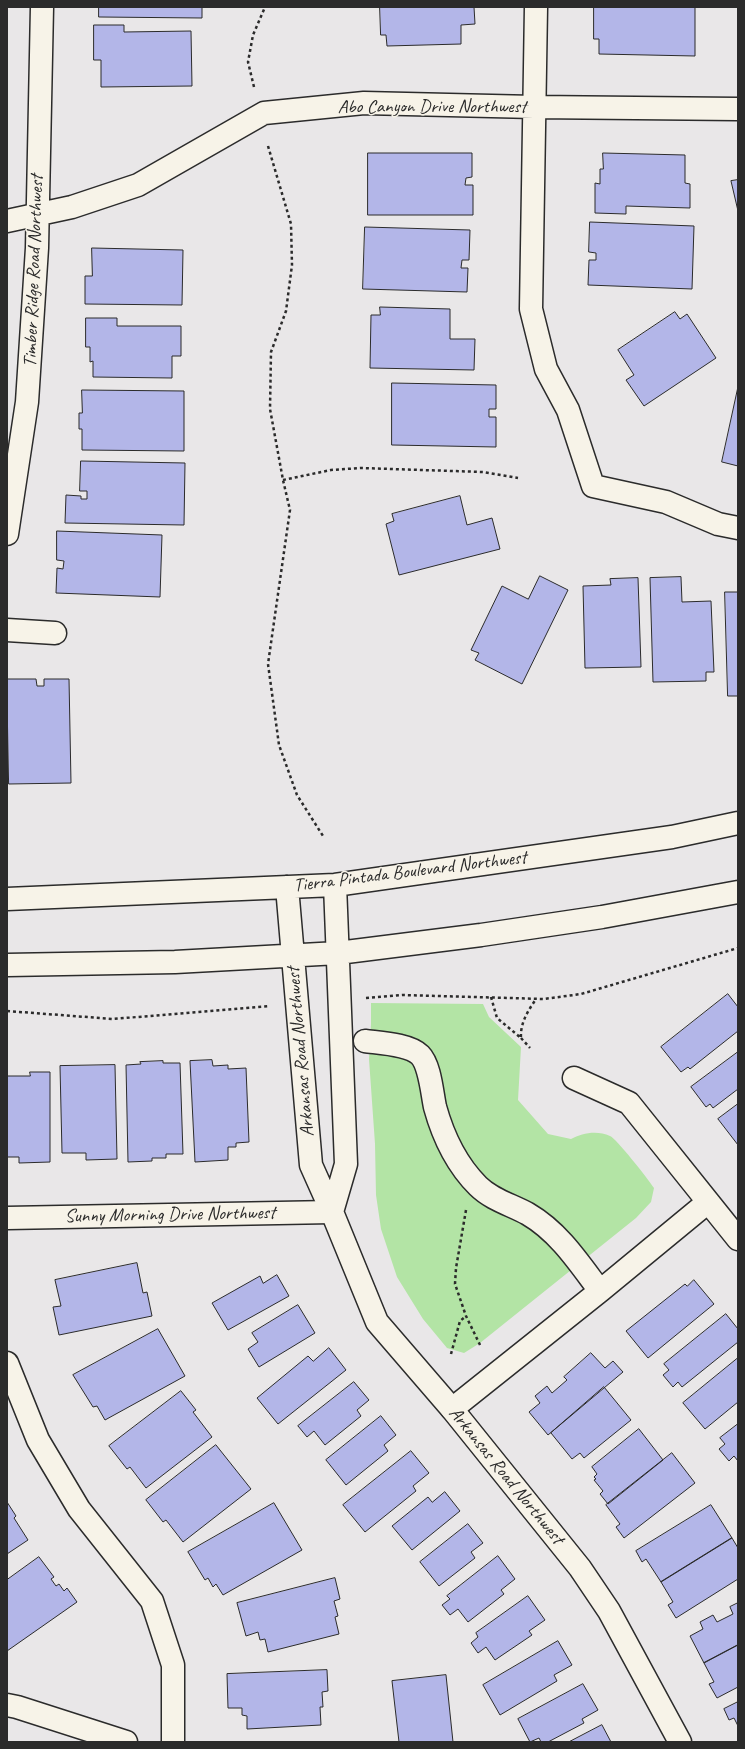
<!DOCTYPE html>
<style>
body{margin:0}
#map{position:relative;width:745px;height:1749px;overflow:hidden;background:#e9e7e8;font-family:Caveat,sans-serif}
canvas{display:block}
.frame{position:absolute;inset:0;border:8px solid #2b2b2b;pointer-events:none}
</style>
<div id="map">
<canvas width="745" height="1749"></canvas>
<div class="frame"></div>
</div>
<script>
const ctx = document.querySelector('canvas').getContext('2d');
ctx.lineJoin = 'round';
function fillPath(path, color) { ctx.fillStyle = color; ctx.fill(path, 'evenodd'); }
function trace(path, color, width, dash) { ctx.strokeStyle = color; ctx.lineWidth = width; ctx.lineCap = dash ? 'butt' : 'round'; ctx.setLineDash(dash || []); ctx.stroke(path); }
function label(font, color, halo, rows, align = 'center') {
  ctx.font = font + ' Caveat,sans-serif'; ctx.lineWidth = 3; ctx.setLineDash([]); ctx.textBaseline = 'middle'; ctx.strokeStyle = halo; ctx.fillStyle = color; for (const [text, x, y, turn = 0] of rows) {
    ctx.save(); ctx.translate(x, y); ctx.rotate((+turn || 0) * Math.PI / 180); ctx.textAlign = isNaN(turn) ? turn : align; if (halo) ctx.strokeText(text, 0, 0); ctx.fillText(text, 0, 0); ctx.restore();
  }
}
fillPath(new Path2D(`
 M 371,1003 L 483,1004 L 489,1017 L 521,1047 L 518,1100 L 548,1134 L 571,1139 C 582,1133 597,1130 610,1136 C 616,1138 648,1179 654,1188 L 651,1202 L 636,1218 L 480,1343 L 464,1353 L 447,1348 L 423,1319 L 397,1277 L 381,1229 L 376,1195 L 375,1144 L 369,1059 L 371,1024 Z`), '#b3e4a5');
const building = new Path2D(`
 M 99,7 L 202,7 L 202,18 L 99,17 Z
 M 380,7 L 474,7 L 475,24 L 461,25 L 461,44 L 387,46 L 386,35 L 381,35 Z
 M 594,7 L 695,7 L 695,56 L 599,54 L 599,39 L 594,39 Z
 M 94,25 L 124,25 L 124,32 L 191,31 L 192,86 L 101,87 L 101,60 L 94,60 Z
 M 368,153 L 472,153 L 472,177 L 466,178 L 465,185 L 473,185 L 473,215 L 368,215 Z
 M 603,153 L 685,155 L 685,183 L 690,184 L 690,208 L 626,206 L 626,214 L 595,213 L 595,183 L 600,184 L 600,169 L 603,169 Z
 M 738,180 L 738,211 L 731,181 Z
 M 590,222 L 694,226 L 692,289 L 588,285 L 589,260 L 596,260 L 596,253 L 589,252 Z
 M 365,227 L 470,230 L 469,260 L 462,260 L 461,268 L 468,268 L 467,292 L 363,289 Z
 M 92,248 L 183,250 L 182,305 L 85,304 L 85,276 L 92,276 Z
 M 380,307 L 450,309 L 450,339 L 475,339 L 474,370 L 370,368 L 371,315 L 380,315 Z
 M 675,312 L 680,319 L 687,314 L 716,358 L 644,406 L 626,380 L 634,375 L 618,350 Z
 M 86,318 L 117,318 L 117,326 L 181,326 L 181,356 L 172,356 L 172,378 L 93,377 L 93,361 L 90,362 L 90,347 L 86,347 Z
 M 392,383 L 496,385 L 496,409 L 489,409 L 489,417 L 496,417 L 496,447 L 392,445 Z
 M 738,387 L 738,466 L 722,462 Z
 M 82,390 L 184,391 L 184,451 L 82,450 L 82,429 L 79,429 L 79,413 L 82,413 Z
 M 81,461 L 185,463 L 184,525 L 65,523 L 66,495 L 81,496 L 81,499 L 87,499 L 87,491 L 80,491 Z
 M 460,496 L 467,525 L 492,518 L 500,549 L 399,575 L 386,524 L 394,521 L 392,514 Z
 M 57,531 L 162,535 L 160,597 L 56,593 L 57,568 L 63,569 L 64,561 L 57,560 Z
 M 540,576 L 568,590 L 522,684 L 475,660 L 479,653 L 471,650 L 502,586 L 528,599 Z
 M 681,577 L 682,602 L 711,601 L 714,672 L 706,672 L 706,681 L 653,682 L 650,578 Z
 M 638,578 L 641,667 L 585,668 L 583,586 L 611,585 L 610,579 Z
 M 725,592 L 738,592 L 738,696 L 728,696 Z
 M 7,679 L 36,679 L 37,686 L 44,686 L 44,679 L 69,679 L 71,783 L 9,784 Z
 M 728,994 L 738,1007 L 738,1031 L 690,1069 L 688,1067 L 681,1072 L 661,1047 Z
 M 738,1052 L 738,1089 L 713,1108 L 710,1104 L 706,1107 L 691,1087 Z
 M 212,1060 L 213,1066 L 228,1065 L 228,1069 L 246,1068 L 249,1142 L 236,1143 L 236,1147 L 228,1147 L 228,1160 L 195,1162 L 190,1061 Z
 M 163,1061 L 163,1063 L 180,1063 L 183,1154 L 166,1154 L 166,1158 L 152,1158 L 152,1161 L 128,1162 L 126,1065 L 141,1064 L 140,1062 Z
 M 115,1065 L 117,1159 L 86,1160 L 86,1153 L 62,1153 L 60,1066 Z
 M 30,1072 L 50,1072 L 50,1162 L 19,1163 L 19,1157 L 7,1157 L 7,1076 L 30,1076 Z
 M 738,1104 L 738,1145 L 718,1119 Z
 M 137,1263 L 143,1293 L 147,1292 L 152,1316 L 59,1335 L 53,1307 L 61,1306 L 55,1280 Z
 M 277,1275 L 289,1296 L 228,1330 L 212,1303 L 260,1276 L 263,1283 Z
 M 694,1280 L 714,1304 L 648,1358 L 626,1331 L 685,1284 L 687,1286 Z
 M 298,1305 L 315,1333 L 259,1367 L 248,1349 L 258,1342 L 252,1333 Z
 M 726,1314 L 738,1329 L 738,1342 L 682,1387 L 678,1382 L 673,1387 L 663,1375 L 669,1370 L 664,1364 Z
 M 158,1329 L 185,1376 L 105,1420 L 97,1406 L 93,1407 L 73,1375 Z
 M 329,1348 L 346,1370 L 278,1424 L 257,1398 L 308,1356 L 313,1361 Z
 M 591,1353 L 605,1368 L 613,1361 L 623,1372 L 548,1435 L 529,1412 L 540,1403 L 535,1396 L 547,1386 L 552,1393 L 567,1380 L 564,1377 Z
 M 738,1358 L 738,1402 L 705,1429 L 683,1403 Z
 M 354,1382 L 369,1400 L 357,1410 L 361,1416 L 325,1445 L 314,1431 L 307,1437 L 298,1426 Z
 M 604,1387 L 631,1420 L 584,1458 L 580,1453 L 572,1459 L 551,1433 Z
 M 181,1391 L 196,1410 L 193,1412 L 212,1437 L 146,1488 L 130,1467 L 127,1469 L 109,1446 Z
 M 381,1416 L 396,1435 L 384,1445 L 388,1451 L 346,1485 L 326,1460 Z
 M 738,1424 L 738,1461 L 734,1456 L 729,1461 L 719,1449 L 725,1444 L 720,1438 Z
 M 639,1429 L 663,1460 L 608,1504 L 600,1494 L 603,1491 L 594,1480 L 596,1479 L 594,1477 L 597,1474 L 592,1467 Z
 M 216,1445 L 251,1489 L 183,1542 L 166,1520 L 163,1522 L 146,1500 Z
 M 411,1451 L 429,1473 L 413,1486 L 416,1491 L 365,1532 L 343,1505 Z
 M 672,1453 L 695,1483 L 624,1538 L 616,1527 L 620,1524 L 606,1505 Z
 M 445,1492 L 460,1511 L 412,1550 L 392,1526 L 428,1497 L 432,1502 Z
 M 7,1502 L 16,1516 L 14,1518 L 28,1540 L 7,1554 Z
 M 274,1503 L 302,1550 L 223,1595 L 216,1584 L 213,1587 L 208,1578 L 205,1580 L 188,1552 Z
 M 711,1505 L 732,1538 L 661,1582 L 646,1559 L 642,1562 L 636,1551 Z
 M 468,1524 L 483,1543 L 471,1552 L 475,1558 L 439,1586 L 420,1562 Z
 M 732,1538 L 738,1548 L 738,1579 L 676,1618 L 668,1605 L 673,1602 L 661,1582 Z
 M 498,1556 L 515,1579 L 501,1590 L 504,1594 L 468,1622 L 458,1609 L 450,1615 L 442,1605 L 450,1599 L 447,1596 Z
 M 39,1557 L 54,1577 L 51,1579 L 56,1586 L 59,1584 L 64,1591 L 67,1588 L 77,1602 L 7,1651 L 7,1580 Z
 M 335,1578 L 340,1599 L 334,1601 L 338,1616 L 335,1617 L 339,1634 L 268,1652 L 265,1639 L 260,1640 L 258,1632 L 246,1636 L 237,1603 Z
 M 528,1596 L 545,1620 L 529,1631 L 532,1635 L 495,1660 L 486,1647 L 478,1653 L 471,1643 L 478,1637 L 476,1633 Z
 M 738,1603 L 738,1645 L 704,1663 L 690,1636 L 703,1629 L 700,1622 L 713,1615 L 717,1622 L 733,1614 L 730,1607 Z
 M 558,1641 L 572,1665 L 554,1675 L 557,1681 L 500,1715 L 483,1685 Z
 M 738,1645 L 738,1687 L 717,1698 L 709,1684 L 714,1682 L 704,1663 Z
 M 327,1670 L 328,1691 L 322,1692 L 323,1707 L 320,1707 L 321,1725 L 247,1729 L 247,1716 L 242,1715 L 242,1708 L 228,1708 L 227,1674 Z
 M 446,1675 L 453,1742 L 399,1742 L 392,1681 Z
 M 583,1684 L 598,1710 L 582,1719 L 584,1723 L 548,1742 L 541,1742 L 539,1738 L 530,1742 L 518,1719 Z
 M 738,1702 L 738,1726 L 734,1718 L 729,1720 L 724,1709 Z
 M 602,1725 L 611,1742 L 569,1742 Z`);
fillPath(building, '#b3b6e8');
trace(building, '#2b2b2b', 1);
const street = new Path2D(`
 M 536,7 L 531,309 L 546,369 L 568,410 L 593,486 L 666,502 L 718,524 L 738,528
 M 7,221 L 72,207 L 138,185 L 264,113 L 364,103 L 534,107 L 738,109
 M 7,534 L 27,402 L 37,248 L 42,7
 M 7,630 L 55,633
 M 365,1041 C 380,1043 409,1044 420,1055 C 430,1065 432,1093 435,1107 C 443,1136 457,1165 478,1186 C 492,1200 512,1205 528,1214 C 559,1232 579,1263 600,1291
 M 574,1078 L 629,1103 L 738,1239
 M 7,1218 L 332,1212
 M 7,1363 L 38,1440 L 79,1509 L 152,1601 L 173,1665 L 173,1742
 M 452,1409 L 600,1291 L 708,1202
 M 7,1705 L 17,1707 L 126,1742`);
const secondary = new Path2D(`
 M 287,887 L 311,1165 L 332,1212 L 377,1322 L 452,1409 L 580,1568 L 609,1611 L 680,1742
 M 7,899 L 335,885 L 672,837 L 738,823
 M 7,965 L 175,962 L 338,953 L 481,935 L 602,917 L 738,892
 M 332,1212 L 346,1164 L 335,885`);
trace(street, '#2b2b2b', 25);
trace(secondary, '#2b2b2b', 25);
trace(new Path2D(`
 M 254,87 L 248,62 L 253,35 L 265,7
 M 268,146 L 291,224 L 292,265 L 286,311 L 271,352 L 270,409 L 283,480 L 290,510 L 268,664 L 279,745 L 297,795 L 323,836
 M 283,480 L 331,470 L 361,468 L 483,472 L 518,478
 M 491,997 L 497,1018 L 521,1038 C 520,1023 528,1011 536,999
 M 366,998 L 403,995 L 544,999 L 581,994 L 738,948
 M 7,1011 L 113,1019 L 270,1006
 M 521,1038 L 530,1048
 M 466,1210 L 456,1268 L 455,1284 L 466,1316 L 481,1347
 M 451,1354 L 460,1321 L 466,1316`), '#2b2b2b', 2.5, [3, 3]);
trace(street, '#f7f3e8', 22);
trace(secondary, '#f7f3e8', 22);
label('19px', '#2b2b2b', '#f7f3e8', [
 ["Abo Canyon Drive Northwest",432,107],
 ["Timber Ridge Road Northwest",34,271,-88],
 ["Tierra Pintada Boulevard Northwest",410,872,-7],
 ["Arkansas Road Northwest",301,1052,-95],
 ["Sunny Morning Drive Northwest",170,1215,-1],
 ["Arkansas Road Northwest",506,1476,51]
]);
</script>
